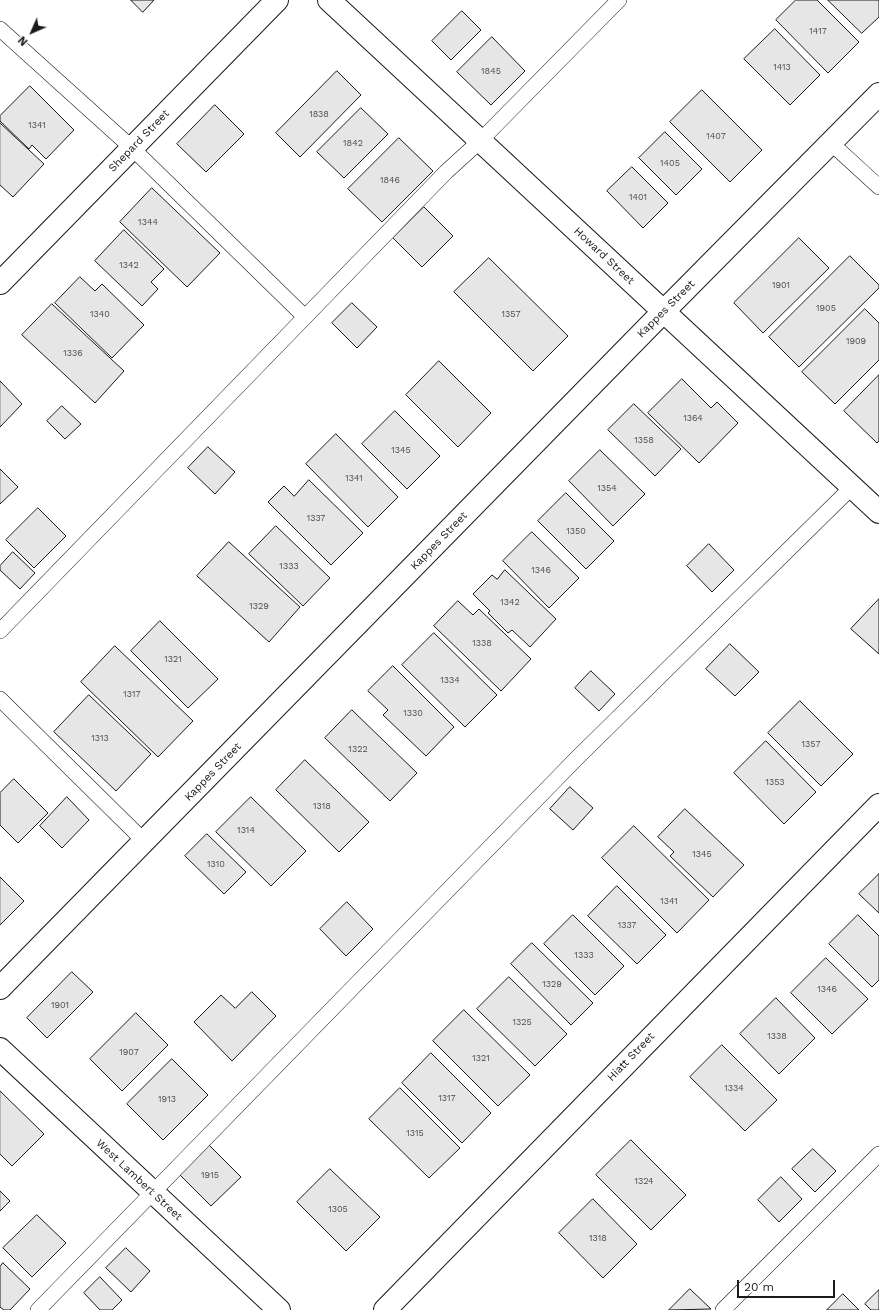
<!DOCTYPE html>
<style>
body{margin:0}
#map{position:relative;width:879px;height:1310px;overflow:hidden;background:#fff;font-family:"Work Sans",sans-serif}
canvas{display:block}
.north{position:absolute;left:12px;top:12px;width:40px;height:40px;-webkit-text-stroke:3px #fff;paint-order:stroke;rotate:225deg;font-size:11px;font-weight:700;line-height:16px;text-align:center;color:#1a1a1a}
.north::after{content:'';display:block;margin:auto;width:14px;height:18px;background:#1a1a1a;clip-path:polygon(50% 0,100% 100%,50% 72%,0 100%)}
.scale{position:absolute;left:737px;top:1280px;width:98px;height:18px;box-sizing:border-box;border:2px solid #1a1a1a;border-top:0;padding-left:5px;font-size:12px;line-height:14px;white-space:nowrap;color:#1a1a1a;-webkit-text-stroke:3px #fff;paint-order:stroke}
</style>
<div id="map">
<canvas width="879" height="1310"></canvas>
<div class="north">N</div>
<div class="scale">20 m</div>
</div>
<script>
const ctx = document.querySelector('canvas').getContext('2d');
ctx.lineJoin = 'round';
function fillPath(path, color) { ctx.fillStyle = color; ctx.fill(path, 'evenodd'); }
function trace(path, color, width, dash) { ctx.strokeStyle = color; ctx.lineWidth = width; ctx.lineCap = dash ? 'butt' : 'round'; ctx.setLineDash(dash || []); ctx.stroke(path); }
function label(font, color, halo, rows, align = 'center') {
  ctx.font = font + ' "Work Sans",sans-serif'; ctx.lineWidth = 3; ctx.setLineDash([]); ctx.textBaseline = 'middle'; ctx.strokeStyle = halo; ctx.fillStyle = color; for (const [text, x, y, turn = 0] of rows) {
    ctx.save(); ctx.translate(x, y); ctx.rotate((+turn || 0) * Math.PI / 180); ctx.textAlign = isNaN(turn) ? turn : align; if (halo) ctx.strokeText(text, 0, 0); ctx.fillText(text, 0, 0); ctx.restore();
  }
}
const building = new Path2D(`
 M 131,0 L 154,0 L 143,12 Z
 M 796,0 L 817,0 L 859,42 L 828,73 L 776,20 Z
 M 828,0 L 879,0 L 879,17 L 862,33 Z
 M 462,11 L 481,30 L 451,60 L 432,41 Z
 M 775,29 L 820,75 L 790,105 L 744,59 Z
 M 492,37 L 525,71 L 491,105 L 457,72 Z
 M 337,71 L 361,95 L 300,157 L 276,133 Z
 M 30,86 L 74,130 L 46,159 L 32,145 L 29,149 L 0,121 L 0,116 Z
 M 702,90 L 762,150 L 730,182 L 670,122 Z
 M 215,105 L 244,134 L 206,172 L 177,144 Z
 M 361,108 L 388,134 L 344,178 L 317,152 Z
 M 0,123 L 44,164 L 13,197 L 0,185 Z
 M 665,132 L 702,169 L 676,195 L 639,158 Z
 M 399,138 L 433,171 L 382,222 L 348,189 Z
 M 632,167 L 668,203 L 643,228 L 607,191 Z
 M 152,188 L 220,253 L 187,287 L 120,222 Z
 M 424,207 L 453,236 L 422,267 L 393,238 Z
 M 124,230 L 164,269 L 151,282 L 158,289 L 142,306 L 95,261 Z
 M 799,238 L 829,268 L 763,333 L 734,303 Z
 M 850,256 L 879,285 L 879,288 L 799,367 L 769,337 Z
 M 489,258 L 568,336 L 533,371 L 454,292 Z
 M 80,277 L 95,291 L 102,284 L 144,325 L 112,358 L 55,303 Z
 M 352,303 L 377,327 L 357,348 L 332,323 Z
 M 52,304 L 124,371 L 95,403 L 22,335 Z
 M 865,309 L 879,323 L 879,360 L 835,404 L 802,372 Z
 M 439,361 L 491,413 L 458,447 L 406,395 Z
 M 879,375 L 879,441 L 877,443 L 844,411 Z
 M 682,379 L 711,408 L 717,402 L 738,423 L 699,463 L 648,413 Z
 M 0,381 L 22,404 L 0,427 Z
 M 634,404 L 681,449 L 655,476 L 608,430 Z
 M 62,406 L 81,424 L 65,439 L 47,421 Z
 M 395,411 L 440,456 L 407,489 L 362,444 Z
 M 336,434 L 398,497 L 368,527 L 306,464 Z
 M 208,447 L 235,472 L 215,494 L 188,468 Z
 M 600,450 L 645,494 L 613,526 L 569,481 Z
 M 0,469 L 18,487 L 0,504 Z
 M 309,480 L 363,533 L 331,565 L 268,502 L 284,486 L 294,496 Z
 M 566,493 L 614,541 L 586,569 L 538,521 Z
 M 38,508 L 66,536 L 34,568 L 6,540 Z
 M 276,526 L 330,578 L 303,606 L 249,554 Z
 M 532,532 L 579,578 L 549,608 L 503,561 Z
 M 229,542 L 300,607 L 269,642 L 197,576 Z
 M 709,544 L 734,570 L 712,592 L 687,566 Z
 M 13,552 L 35,573 L 20,589 L 0,570 L 0,566 Z
 M 505,570 L 556,619 L 530,647 L 512,630 L 508,633 L 488,613 L 490,611 L 473,594 L 492,575 L 497,579 Z
 M 879,599 L 879,654 L 851,629 Z
 M 458,601 L 473,615 L 479,609 L 531,659 L 501,691 L 434,626 Z
 M 160,621 L 218,679 L 188,708 L 131,651 Z
 M 434,633 L 497,695 L 465,727 L 402,665 Z
 M 730,644 L 759,672 L 735,696 L 706,669 Z
 M 115,646 L 193,721 L 158,757 L 81,682 Z
 M 393,666 L 454,727 L 426,756 L 383,715 L 388,710 L 368,691 Z
 M 591,671 L 615,694 L 599,711 L 575,688 Z
 M 89,695 L 151,754 L 116,791 L 54,732 Z
 M 800,701 L 853,754 L 821,786 L 768,733 Z
 M 352,710 L 417,773 L 390,801 L 325,738 Z
 M 766,741 L 816,792 L 784,824 L 734,773 Z
 M 305,760 L 369,822 L 339,852 L 276,790 Z
 M 14,779 L 48,813 L 18,843 L 0,825 L 0,793 Z
 M 570,787 L 593,808 L 573,830 L 550,809 Z
 M 67,797 L 89,820 L 62,848 L 40,826 Z
 M 251,797 L 306,851 L 271,886 L 216,832 Z
 M 685,809 L 744,865 L 713,897 L 670,856 L 674,852 L 658,837 Z
 M 634,826 L 709,900 L 677,933 L 602,858 Z
 M 207,834 L 246,872 L 224,894 L 185,856 Z
 M 879,874 L 879,913 L 859,894 Z
 M 0,877 L 24,901 L 0,925 Z
 M 617,886 L 666,935 L 637,964 L 588,916 Z
 M 347,902 L 373,929 L 346,956 L 320,929 Z
 M 573,915 L 624,966 L 595,995 L 544,944 Z
 M 858,915 L 879,936 L 879,980 L 872,987 L 829,944 Z
 M 532,943 L 593,1003 L 571,1025 L 511,964 Z
 M 826,958 L 868,999 L 832,1034 L 791,993 Z
 M 72,972 L 93,992 L 47,1038 L 27,1018 Z
 M 509,977 L 567,1034 L 535,1066 L 477,1009 Z
 M 252,992 L 276,1016 L 232,1061 L 194,1022 L 221,995 L 235,1008 Z
 M 776,998 L 815,1038 L 779,1074 L 740,1034 Z
 M 464,1010 L 530,1075 L 498,1106 L 433,1041 Z
 M 136,1013 L 168,1045 L 122,1091 L 90,1059 Z
 M 722,1045 L 777,1100 L 745,1131 L 690,1077 Z
 M 431,1053 L 491,1113 L 462,1143 L 402,1083 Z
 M 172,1059 L 208,1095 L 163,1140 L 127,1104 Z
 M 400,1088 L 460,1148 L 429,1178 L 369,1119 Z
 M 0,1091 L 44,1134 L 12,1166 L 0,1154 Z
 M 631,1140 L 686,1195 L 651,1230 L 596,1175 Z
 M 208,1144 L 241,1177 L 211,1206 L 178,1173 Z
 M 813,1149 L 836,1171 L 815,1192 L 792,1169 Z
 M 330,1169 L 380,1217 L 346,1251 L 297,1202 Z
 M 781,1177 L 802,1199 L 779,1222 L 758,1200 Z
 M 0,1191 L 10,1201 L 0,1211 Z
 M 593,1199 L 637,1244 L 603,1278 L 559,1233 Z
 M 37,1215 L 66,1243 L 32,1277 L 3,1248 Z
 M 126,1248 L 150,1271 L 131,1292 L 106,1268 Z
 M 3,1263 L 30,1289 L 10,1310 L 4,1310 L 0,1307 L 0,1267 Z
 M 100,1277 L 122,1300 L 112,1310 L 100,1310 L 84,1293 Z
 M 690,1289 L 711,1309 L 669,1310 Z
 M 879,1290 L 879,1310 L 871,1310 L 865,1304 Z
 M 843,1294 L 859,1310 L 827,1310 Z`);
fillPath(building, '#e6e6e6');
trace(building, '#1a1a1a', 1);
const service = new Path2D(`
 M 0,29 L 132,148 L 305,317
 M 831,143 L 879,187
 M 0,631 L 446,172 L 480,141 L 619,0
 M 0,699 L 145,842
 M 38,1310 L 576,759 L 852,487
 M 723,1310 L 879,1154`);
const minor = new Path2D(`
 M 329,0 L 879,512
 M 0,283 L 277,0
 M 0,988 L 664,311 L 879,94
 M 0,1049 L 279,1310
 M 385,1310 L 879,805`);
trace(service, '#1a1a1a', 16);
trace(minor, '#1a1a1a', 24);
trace(service, '#fff', 15);
trace(minor, '#fff', 22);
label('9px', '#4d4d4d', null, [
 ["1417",818,31],
 ["1413",782,67],
 ["1845",491,71],
 ["1838",319,114],
 ["1341",37,125],
 ["1407",716,136],
 ["1842",353,143],
 ["1405",670,163],
 ["1846",390,180],
 ["1401",638,197],
 ["1344",148,222],
 ["1342",129,265],
 ["1901",781,285],
 ["1905",826,308],
 ["1340",100,314],
 ["1357",511,314],
 ["1909",856,341],
 ["1336",73,353],
 ["1364",693,418],
 ["1358",644,440],
 ["1345",401,450],
 ["1341",354,478],
 ["1354",607,488],
 ["1337",316,518],
 ["1350",576,531],
 ["1333",289,566],
 ["1346",541,570],
 ["1342",510,602],
 ["1329",259,606],
 ["1338",482,643],
 ["1321",173,659],
 ["1334",450,680],
 ["1317",132,694],
 ["1330",413,713],
 ["1313",100,738],
 ["1357",811,744],
 ["1322",358,749],
 ["1353",775,782],
 ["1318",322,806],
 ["1314",246,830],
 ["1345",702,854],
 ["1310",216,864],
 ["1341",669,901],
 ["1337",627,925],
 ["1333",584,955],
 ["1329",552,984],
 ["1346",827,989],
 ["1901",60,1005],
 ["1325",522,1022],
 ["1338",777,1036],
 ["1907",129,1052],
 ["1321",481,1058],
 ["1334",734,1088],
 ["1317",447,1098],
 ["1913",167,1099],
 ["1315",415,1133],
 ["1915",210,1175],
 ["1324",644,1181],
 ["1305",338,1209],
 ["1318",598,1238]
]);
label('11px', '#1a1a1a', '#fff', [
 ["Shepard Street",139,141,-46],
 ["Howard Street",604,256,43],
 ["Kappes Street",666,309,-45],
 ["Kappes Street",439,541,-46],
 ["Kappes Street",213,772,-46],
 ["Hiatt Street",631,1057,-46],
 ["West Lambert Street",139,1180,43]
]);
</script>
